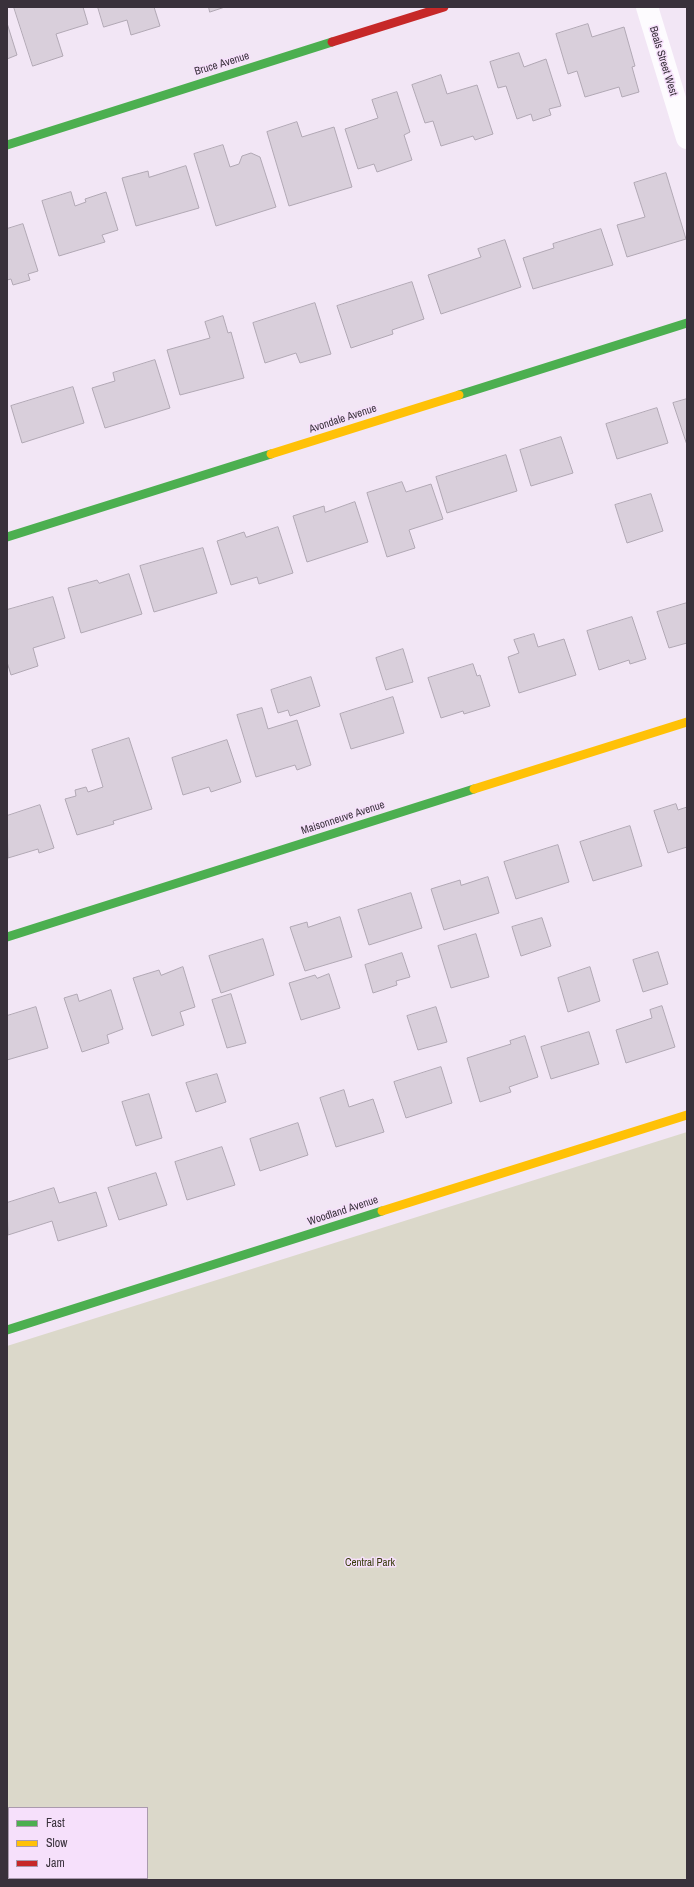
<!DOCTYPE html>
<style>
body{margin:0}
#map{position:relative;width:694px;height:1887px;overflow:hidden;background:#f2e6f5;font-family:"Archivo Narrow",sans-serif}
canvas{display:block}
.frame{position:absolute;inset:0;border:8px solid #39313b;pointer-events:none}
.legend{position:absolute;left:8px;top:1807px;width:140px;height:72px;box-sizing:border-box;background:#f6e0fb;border:1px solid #aa9aae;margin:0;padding:5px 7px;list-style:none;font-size:12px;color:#39313b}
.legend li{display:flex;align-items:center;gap:8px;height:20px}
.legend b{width:20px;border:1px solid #aa9aae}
</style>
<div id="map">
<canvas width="694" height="1887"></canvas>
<div class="frame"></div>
<ul class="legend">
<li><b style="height:5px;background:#4caf50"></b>Fast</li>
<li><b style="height:5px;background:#ffc107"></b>Slow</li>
<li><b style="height:5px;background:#c62828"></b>Jam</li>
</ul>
</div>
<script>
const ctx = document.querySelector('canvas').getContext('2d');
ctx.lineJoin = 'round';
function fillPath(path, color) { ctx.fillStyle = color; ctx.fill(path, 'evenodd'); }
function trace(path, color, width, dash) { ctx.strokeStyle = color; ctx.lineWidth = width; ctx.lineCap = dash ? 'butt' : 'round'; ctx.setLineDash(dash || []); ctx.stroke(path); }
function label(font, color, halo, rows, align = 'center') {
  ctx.font = font + ' "Archivo Narrow",sans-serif'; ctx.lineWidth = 3; ctx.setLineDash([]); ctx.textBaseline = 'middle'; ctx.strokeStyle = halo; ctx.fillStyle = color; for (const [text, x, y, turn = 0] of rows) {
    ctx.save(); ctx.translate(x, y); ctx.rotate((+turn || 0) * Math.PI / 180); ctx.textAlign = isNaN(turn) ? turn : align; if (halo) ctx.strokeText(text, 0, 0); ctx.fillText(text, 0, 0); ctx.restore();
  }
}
fillPath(new Path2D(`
 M 687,1132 L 687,1880 L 7,1880 L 7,1346 ZM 9,1808 L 147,1808 L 147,1878 L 9,1878 Z`), '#dbd8ca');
const building = new Path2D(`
 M 14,7 L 83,7 L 88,24 L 56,34 L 63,56 L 33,66 Z
 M 98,7 L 154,7 L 160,26 L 131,35 L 127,20 L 104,27 Z
 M 209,7 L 225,7 L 210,12 Z
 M 7,23 L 17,55 L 7,59 Z
 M 588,24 L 592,37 L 624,27 L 635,66 L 632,67 L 639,92 L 622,97 L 619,87 L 585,97 L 577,71 L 568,74 L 556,34 Z
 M 519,53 L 524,67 L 546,59 L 561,106 L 549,109 L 551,115 L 533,121 L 531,114 L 517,119 L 506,86 L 498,88 L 490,62 Z
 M 441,75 L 447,94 L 477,85 L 493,134 L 475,140 L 473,136 L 441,146 L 433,121 L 425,123 L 412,85 Z
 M 397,92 L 410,132 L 404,135 L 412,160 L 377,172 L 374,164 L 358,169 L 345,129 L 378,118 L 372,100 Z
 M 297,122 L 302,137 L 334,127 L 352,187 L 289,206 L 267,132 Z
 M 223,145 L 230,167 L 239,164 L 242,156 L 251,153 L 260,157 L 276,207 L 216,226 L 194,154 Z
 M 186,166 L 199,208 L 136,226 L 122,178 L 148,171 L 149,177 Z
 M 666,173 L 686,239 L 627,257 L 617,225 L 645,217 L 634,183 Z
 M 71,192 L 75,206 L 86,202 L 85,199 L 106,192 L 118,230 L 102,235 L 105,242 L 59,256 L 42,201 Z
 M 23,224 L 38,271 L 28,274 L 30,280 L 13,285 L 11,279 L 7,280 L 7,229 Z
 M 601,229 L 613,265 L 533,289 L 523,258 L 554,248 L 553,244 Z
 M 505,240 L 521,287 L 441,314 L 428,275 L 481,257 L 478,249 Z
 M 412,282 L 424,319 L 392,330 L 393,334 L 351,348 L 337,306 Z
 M 315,303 L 331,354 L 300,363 L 296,353 L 265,363 L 253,323 Z
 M 223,316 L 228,333 L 231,332 L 244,378 L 180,395 L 167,350 L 210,338 L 205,322 Z
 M 155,360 L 170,408 L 105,428 L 92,388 L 115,381 L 113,373 Z
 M 73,387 L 84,423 L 22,443 L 11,406 Z
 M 687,399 L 687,445 L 673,403 Z
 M 657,408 L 668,443 L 617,459 L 606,424 Z
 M 561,437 L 573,473 L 531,486 L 520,450 Z
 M 506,455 L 517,491 L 447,513 L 436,477 Z
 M 402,482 L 406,492 L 431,484 L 443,519 L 409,530 L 415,548 L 387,557 L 367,493 Z
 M 651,494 L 663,531 L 627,543 L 615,505 Z
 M 355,502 L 368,542 L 307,562 L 293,516 L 324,506 L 325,512 Z
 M 278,527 L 293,573 L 259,584 L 257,577 L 231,585 L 217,541 L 244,532 L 246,537 Z
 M 203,548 L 217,593 L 154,612 L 140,566 Z
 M 129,574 L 142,614 L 81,633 L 68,588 L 97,580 L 99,583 Z
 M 53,597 L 65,638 L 33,648 L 38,666 L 11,675 L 7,662 L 7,610 Z
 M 687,603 L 687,643 L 669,648 L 657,612 Z
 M 632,617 L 646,659 L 630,664 L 629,660 L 599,670 L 587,631 Z
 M 534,634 L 538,647 L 564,639 L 576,675 L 519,693 L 508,657 L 519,653 L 514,640 Z
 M 403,649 L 413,682 L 386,690 L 376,658 Z
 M 473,664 L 477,676 L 480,675 L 490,706 L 464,714 L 463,711 L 441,718 L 428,678 Z
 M 311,677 L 320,706 L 290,716 L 288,710 L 278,713 L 271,690 Z
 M 393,697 L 404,733 L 351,749 L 340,714 Z
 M 262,708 L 268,729 L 297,720 L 311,765 L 297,770 L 295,765 L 256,777 L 237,715 Z
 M 129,738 L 152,809 L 113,821 L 114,824 L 77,835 L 65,799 L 76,796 L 75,790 L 86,787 L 88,792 L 103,787 L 92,750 Z
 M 227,740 L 241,782 L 211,792 L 209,787 L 183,795 L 172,758 Z
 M 676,804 L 678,810 L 687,807 L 687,847 L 668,853 L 654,811 Z
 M 40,805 L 54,848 L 39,853 L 38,849 L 8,858 L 7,816 Z
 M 630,826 L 642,866 L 593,881 L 580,842 Z
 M 558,845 L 569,882 L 516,899 L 504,862 Z
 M 488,877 L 499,913 L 444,930 L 431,889 L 460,880 L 461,885 Z
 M 411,893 L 422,928 L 369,945 L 358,910 Z
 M 340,917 L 352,957 L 305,971 L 290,927 L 307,922 L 308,927 Z
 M 542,918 L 551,946 L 521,956 L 512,927 Z
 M 476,934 L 489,977 L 451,988 L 438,946 Z
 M 263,939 L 274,975 L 221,993 L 209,956 Z
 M 658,952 L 668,984 L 643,992 L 633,960 Z
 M 402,953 L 410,977 L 396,981 L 397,985 L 373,993 L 365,965 Z
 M 183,967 L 195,1007 L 180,1012 L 184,1025 L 152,1036 L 133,978 L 159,970 L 161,975 Z
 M 590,967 L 600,1001 L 568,1012 L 558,978 Z
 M 329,974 L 340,1008 L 301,1020 L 289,983 L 315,975 L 317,978 Z
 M 111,990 L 123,1029 L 107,1035 L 109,1043 L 82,1052 L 64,998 L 77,994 L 79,1001 Z
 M 231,994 L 246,1043 L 227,1048 L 212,1000 Z
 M 662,1006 L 675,1047 L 626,1063 L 616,1030 L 652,1018 L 650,1010 Z
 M 36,1007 L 48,1048 L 7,1060 L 7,1016 Z
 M 436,1007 L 447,1042 L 418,1050 L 407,1016 Z
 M 589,1032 L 599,1064 L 551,1079 L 541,1047 Z
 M 525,1036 L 538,1077 L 509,1087 L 511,1092 L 480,1102 L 467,1058 L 511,1044 L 510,1041 Z
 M 441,1067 L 452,1103 L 406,1118 L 394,1082 Z
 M 217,1074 L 226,1102 L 196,1112 L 186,1083 Z
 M 344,1090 L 349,1107 L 373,1099 L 384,1132 L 336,1147 L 320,1098 Z
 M 149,1094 L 162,1138 L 136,1146 L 122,1102 Z
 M 298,1123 L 308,1155 L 260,1171 L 250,1139 Z
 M 222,1147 L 235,1185 L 187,1200 L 175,1162 Z
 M 156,1173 L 167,1205 L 119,1220 L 108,1188 Z
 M 54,1188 L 59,1203 L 96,1192 L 107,1226 L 58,1241 L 52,1221 L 8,1235 L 7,1203 Z`);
fillPath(building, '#d9cfdb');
trace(building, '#b1a8b4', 1);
trace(new Path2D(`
 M 647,7 L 687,138`), '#fdfbfe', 22);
trace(new Path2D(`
 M 7,145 L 332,42
 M 459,395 L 687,323
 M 7,537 L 271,454
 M 7,937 L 474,789
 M 7,1330 L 382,1211`), '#4caf50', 9);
trace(new Path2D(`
 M 271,454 L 459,395
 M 474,789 L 687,722
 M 382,1211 L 687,1115`), '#ffc107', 9);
trace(new Path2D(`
 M 332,42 L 444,7`), '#c62828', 9);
label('11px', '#39313b', '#f6e0fb', [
 ["Beals Street West",663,61,73],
 ["Bruce Avenue",222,64,-17],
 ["Avondale Avenue",343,419,-18],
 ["Maisonneuve Avenue",343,818,-18],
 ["Woodland Avenue",343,1211,-18]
]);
label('11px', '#383b0c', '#f6e0fb', [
 ["Central Park",370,1563]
]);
</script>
